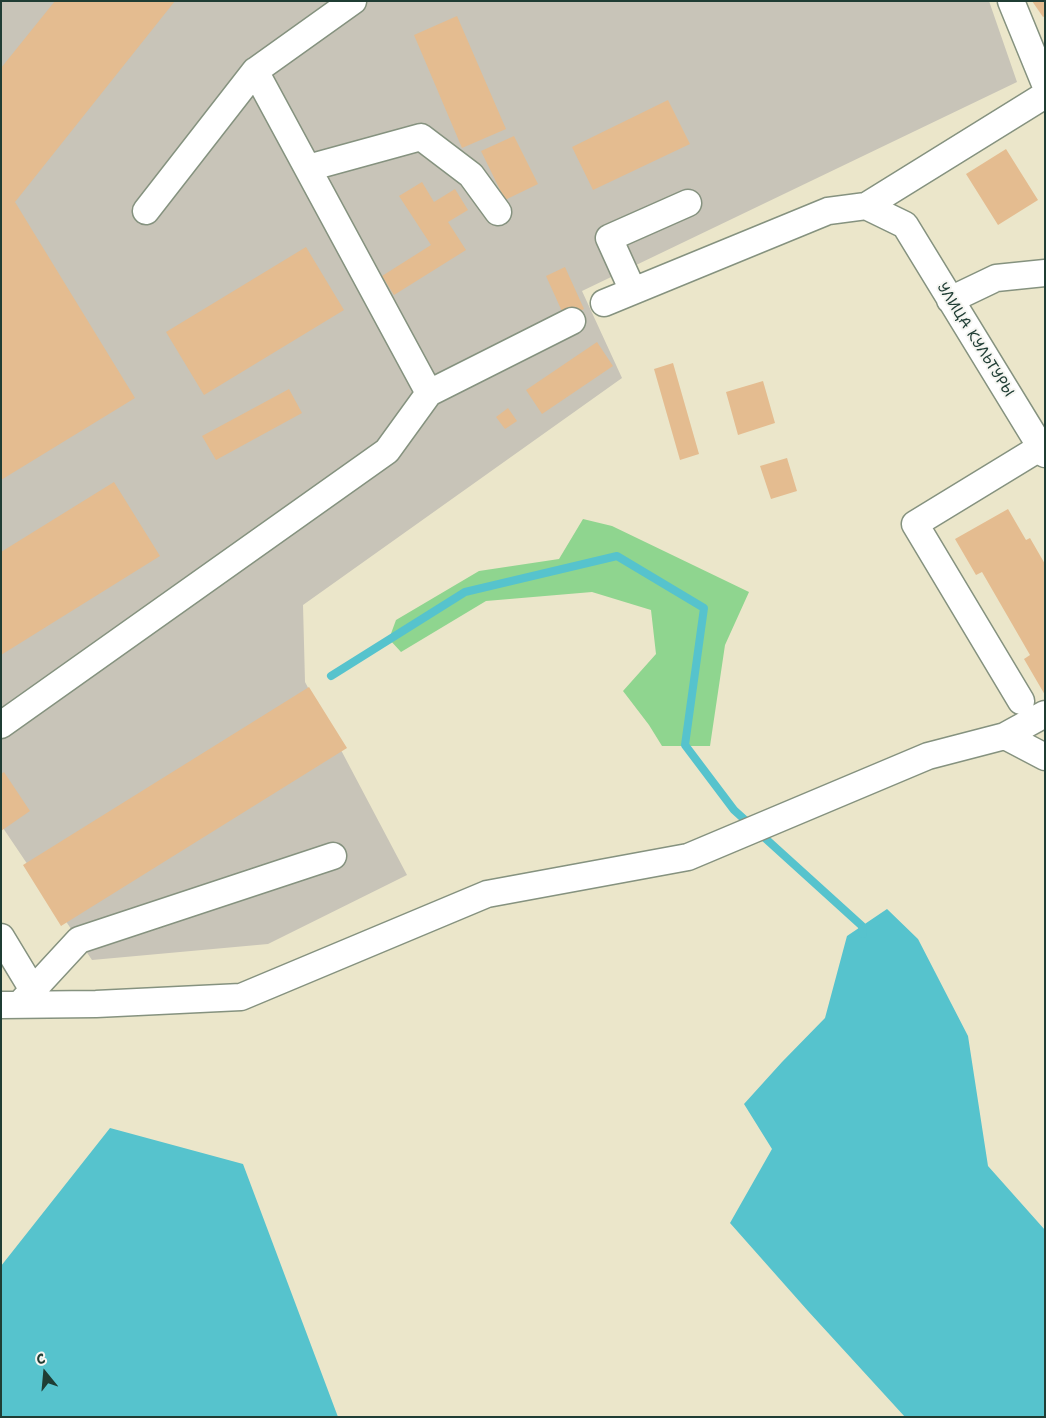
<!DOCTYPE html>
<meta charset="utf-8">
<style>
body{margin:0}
#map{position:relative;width:1046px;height:1418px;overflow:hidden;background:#ebe6ca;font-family:"Shantell Sans",sans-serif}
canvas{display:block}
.frame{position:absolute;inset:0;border:2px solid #1f3d34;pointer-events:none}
.north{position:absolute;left:20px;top:1348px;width:50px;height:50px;-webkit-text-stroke:4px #f6f6f2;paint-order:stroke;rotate:343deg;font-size:14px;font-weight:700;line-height:20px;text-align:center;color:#1f3d34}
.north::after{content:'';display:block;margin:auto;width:18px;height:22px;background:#1f3d34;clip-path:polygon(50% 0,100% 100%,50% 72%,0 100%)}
</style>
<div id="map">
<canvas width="1046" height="1418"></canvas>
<div class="frame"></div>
<div class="north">С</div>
</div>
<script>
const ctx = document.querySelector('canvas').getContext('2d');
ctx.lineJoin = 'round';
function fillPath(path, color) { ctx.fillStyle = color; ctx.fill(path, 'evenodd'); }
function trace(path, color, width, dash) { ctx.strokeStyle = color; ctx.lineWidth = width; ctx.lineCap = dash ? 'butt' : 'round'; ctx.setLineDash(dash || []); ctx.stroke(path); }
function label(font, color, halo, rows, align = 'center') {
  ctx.font = font + ' "Shantell Sans",sans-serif'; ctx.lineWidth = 4; ctx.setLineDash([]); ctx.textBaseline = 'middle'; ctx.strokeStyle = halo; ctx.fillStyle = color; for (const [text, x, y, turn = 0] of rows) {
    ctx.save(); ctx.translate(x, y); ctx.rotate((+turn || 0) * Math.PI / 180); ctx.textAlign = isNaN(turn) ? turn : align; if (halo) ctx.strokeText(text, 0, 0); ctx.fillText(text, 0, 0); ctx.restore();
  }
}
fillPath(new Path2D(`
 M 1,1 L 989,1 L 1017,82 L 582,291 L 622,378 L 303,605 L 305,682 L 407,875 L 268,944 L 92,960 L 1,825 Z`), '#c8c4b8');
fillPath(new Path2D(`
 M 583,519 L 612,526 L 749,592 L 725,645 L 710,746 L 662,746 L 649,725 L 623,691 L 656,654 L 651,610 L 592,592 L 486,601 L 401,652 L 389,639 L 396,620 L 479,571 L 559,559 Z`), '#8fd58f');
fillPath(new Path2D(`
 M 887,909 L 918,939 L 968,1036 L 988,1166 L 1045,1230 L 1045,1417 L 905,1417 L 808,1311 L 730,1223 L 772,1149 L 744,1104 L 782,1062 L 825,1018 L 847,936 Z
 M 110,1128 L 243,1164 L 338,1417 L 1,1417 L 1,1266 Z`), '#56c3cd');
trace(new Path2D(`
 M 331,676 L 465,592 L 617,556 L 704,608 L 685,745 L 734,810 L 862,926 L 863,934`), '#56c3cd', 8);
fillPath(new Path2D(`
 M 55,1 L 175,1 L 15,202 L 135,398 L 1,480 L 1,68 Z
 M 1032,1 L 1045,1 L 1045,16 L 1043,17 Z
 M 457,16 L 506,129 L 462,148 L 414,35 Z
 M 668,100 L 690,144 L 593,190 L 572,147 Z
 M 514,136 L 538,184 L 505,200 L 481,151 Z
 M 1006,149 L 1038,200 L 998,225 L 966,174 Z
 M 422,182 L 434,202 L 455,189 L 468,210 L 448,222 L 466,250 L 394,295 L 382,276 L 431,245 L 399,196 Z
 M 306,247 L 344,310 L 204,395 L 166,332 Z
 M 565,267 L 584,309 L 565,318 L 546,276 Z
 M 597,342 L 613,366 L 542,414 L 526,390 Z
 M 673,363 L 699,454 L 680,460 L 654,369 Z
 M 763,381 L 775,423 L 738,435 L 726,392 Z
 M 289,389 L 302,413 L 216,460 L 202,436 Z
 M 508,408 L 517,421 L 505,429 L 496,417 Z
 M 787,458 L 797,491 L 771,499 L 760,466 Z
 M 114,482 L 160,556 L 1,655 L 1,552 Z
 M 1008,509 L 1026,540 L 1030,538 L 1045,564 L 1045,695 L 1024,659 L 1030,655 L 982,572 L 976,575 L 955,539 Z
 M 309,687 L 347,748 L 61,926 L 23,865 Z
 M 4,772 L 30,811 L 1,831 L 1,774 Z`), '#e4bc90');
const minor = new Path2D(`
 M 353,1 L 255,71 L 429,393
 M 1011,1 L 1045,84
 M 308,168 L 421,137 L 471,175 L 498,212
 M 866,206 L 1045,95
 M 146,211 L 255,71
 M 633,291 L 609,238 L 688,203
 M 950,300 L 996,278 L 1045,273
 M 604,303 L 828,211 L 866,206 L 905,225 L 1045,454
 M 1021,701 L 915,524 L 1041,447
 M 1,725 L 387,451 L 429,393 L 572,321
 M 1005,736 L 1045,757
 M 1,937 L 33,990
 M 1,1005 L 96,1004 L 241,997 L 487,894 L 688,857 L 928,756 L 1005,736 L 1045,714
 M 19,1005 L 79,940 L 333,856`);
trace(minor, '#85927f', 29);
trace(minor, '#fff', 26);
label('15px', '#1f3d34', '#f6f6f2', [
 ["УЛИЦА КУЛЬТУРЫ",975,340,58]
]);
</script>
